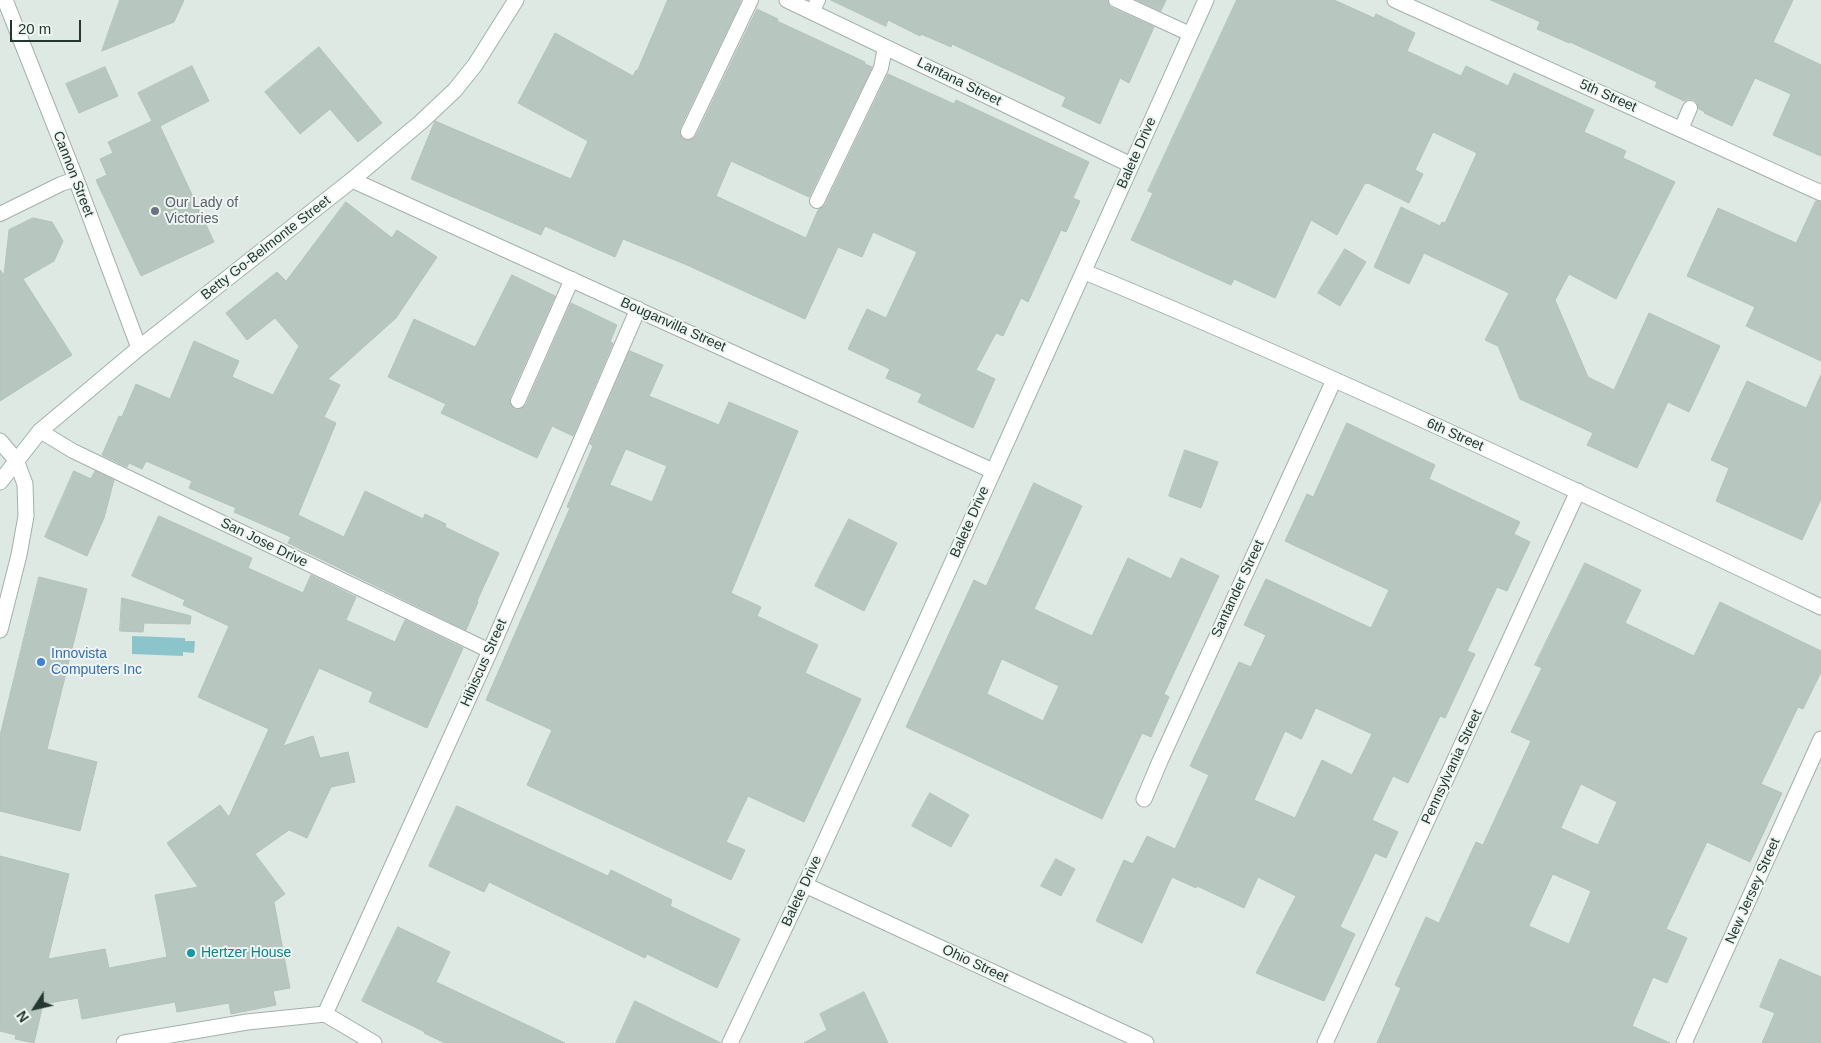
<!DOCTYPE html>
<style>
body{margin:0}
#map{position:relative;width:1821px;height:1043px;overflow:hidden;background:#dfe9e4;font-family:Helvetica,sans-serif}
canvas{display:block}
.north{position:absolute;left:10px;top:983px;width:50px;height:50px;-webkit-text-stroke:4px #eff6f2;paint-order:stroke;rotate:235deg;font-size:14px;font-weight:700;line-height:20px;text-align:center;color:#223831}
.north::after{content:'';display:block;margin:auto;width:18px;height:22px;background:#223831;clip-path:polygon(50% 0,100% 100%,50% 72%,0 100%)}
.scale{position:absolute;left:10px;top:20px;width:71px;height:22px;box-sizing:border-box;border:2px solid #223831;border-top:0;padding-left:6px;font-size:15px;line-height:18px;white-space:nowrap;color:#223831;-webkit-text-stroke:4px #eff6f2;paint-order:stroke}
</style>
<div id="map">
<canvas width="1821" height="1043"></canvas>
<div class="north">N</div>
<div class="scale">20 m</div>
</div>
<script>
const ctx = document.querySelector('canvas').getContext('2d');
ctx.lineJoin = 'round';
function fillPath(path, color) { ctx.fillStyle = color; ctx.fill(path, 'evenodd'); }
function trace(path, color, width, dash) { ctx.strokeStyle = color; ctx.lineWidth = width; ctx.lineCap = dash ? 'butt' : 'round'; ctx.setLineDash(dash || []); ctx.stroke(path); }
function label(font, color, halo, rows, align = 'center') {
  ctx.font = font + ' Helvetica,sans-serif'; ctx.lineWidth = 4; ctx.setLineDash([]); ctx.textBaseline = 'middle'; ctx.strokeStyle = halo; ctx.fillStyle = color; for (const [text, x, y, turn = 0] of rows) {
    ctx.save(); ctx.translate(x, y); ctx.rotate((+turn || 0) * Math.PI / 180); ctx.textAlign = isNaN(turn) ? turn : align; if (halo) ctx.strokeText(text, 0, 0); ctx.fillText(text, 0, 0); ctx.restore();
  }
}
fillPath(new Path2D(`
 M 132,636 L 185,638 L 185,641 L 195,641 L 194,653 L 183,652 L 183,656 L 132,654 Z`), '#8bc4ca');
const building = new Path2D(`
 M 120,0 L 184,0 L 174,22 L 102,51 Z
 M 668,0 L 738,0 L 741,1 L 680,128 L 681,137 L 685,140 L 693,139 L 696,136 L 757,9 L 778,19 L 777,21 L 865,62 L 865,64 L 872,67 L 809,197 L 731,161 L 716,196 L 806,238 L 818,210 L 825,205 L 888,74 L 954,104 L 956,100 L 1089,162 L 1073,198 L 1080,201 L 1066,232 L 1061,230 L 1028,302 L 1021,298 L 1003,336 L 996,333 L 976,370 L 995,379 L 973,428 L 918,402 L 922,394 L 886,378 L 890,369 L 848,349 L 867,309 L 886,318 L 917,252 L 873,232 L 862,257 L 838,247 L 805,319 L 687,265 L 623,239 L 615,257 L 545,226 L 541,235 L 411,179 L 435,121 L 571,179 L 588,141 L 518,103 L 555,33 L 633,76 L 636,70 L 637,71 Z
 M 831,0 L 1107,0 L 1109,5 L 1112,8 L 1154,27 L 1129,83 L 1120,78 L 1100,124 L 1062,106 L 1066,97 L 952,44 L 951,47 L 921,34 L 920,36 L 888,20 L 886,26 Z
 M 1137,0 L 1166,0 L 1161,11 Z
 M 1237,0 L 1334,0 L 1374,18 L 1376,14 L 1415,33 L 1407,51 L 1461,76 L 1466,66 L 1508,86 L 1514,73 L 1594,110 L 1584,132 L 1626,151 L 1623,158 L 1675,182 L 1616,299 L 1569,274 L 1555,300 L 1588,377 L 1614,390 L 1649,313 L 1720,346 L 1689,412 L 1668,402 L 1637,468 L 1587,445 L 1593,433 L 1520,399 L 1498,346 L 1485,340 L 1509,293 L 1424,253 L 1409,284 L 1374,267 L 1401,207 L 1440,226 L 1442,222 L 1445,223 L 1477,153 L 1433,132 L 1415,170 L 1423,174 L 1409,203 L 1368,183 L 1367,184 L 1365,183 L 1337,235 L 1311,220 L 1275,298 L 1234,279 L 1231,285 L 1131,240 L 1153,193 L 1148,191 Z
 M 1491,0 L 1793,0 L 1773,42 L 1821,65 L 1821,156 L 1773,135 L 1791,94 L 1755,78 L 1732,126 L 1704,113 L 1705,112 L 1699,109 L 1697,103 L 1694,100 L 1688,99 L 1684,101 L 1655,87 L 1657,82 L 1570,42 L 1569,43 L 1537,29 L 1540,22 Z
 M 319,47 L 382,123 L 358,142 L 330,109 L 300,134 L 265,92 Z
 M 192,66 L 209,101 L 160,126 L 214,242 L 141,276 L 96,180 L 107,175 L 100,159 L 113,153 L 108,142 L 152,121 L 138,93 Z
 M 105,67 L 118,96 L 79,113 L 66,84 Z
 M 1816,201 L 1821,202 L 1821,361 L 1746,326 L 1755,307 L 1687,276 L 1718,208 L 1796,243 Z
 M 346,202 L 392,238 L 397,230 L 437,257 L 396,318 L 328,379 L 340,385 L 324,417 L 336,423 L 298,515 L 344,537 L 365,491 L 423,519 L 425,514 L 446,524 L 445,527 L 499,553 L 477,601 L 478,602 L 466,630 L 288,543 L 291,537 L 234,512 L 236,508 L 189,488 L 192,481 L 146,461 L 142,469 L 129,463 L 127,467 L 102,455 L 119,416 L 122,417 L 136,384 L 170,399 L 194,341 L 239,361 L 232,377 L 273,395 L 299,346 L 275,318 L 247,340 L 226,313 L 277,272 L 286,281 Z
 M 33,218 L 52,222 L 63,241 L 54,261 L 23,279 L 72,355 L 0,401 L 0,270 L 4,275 L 9,230 Z
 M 1345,249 L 1366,262 L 1340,306 L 1318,293 Z
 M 512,275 L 555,296 L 510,397 L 509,402 L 514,409 L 519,410 L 526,405 L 571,303 L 617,325 L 610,342 L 613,343 L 573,436 L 552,426 L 537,458 L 441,413 L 446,404 L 388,377 L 414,319 L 475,347 Z
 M 630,351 L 663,365 L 649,396 L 719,425 L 729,402 L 798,431 L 731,593 L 761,607 L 757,616 L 818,645 L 805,673 L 861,699 L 804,822 L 748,796 L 726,842 L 745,850 L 731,880 L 527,785 L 552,730 L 486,700 L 570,508 L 567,507 L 593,446 L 590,444 ZM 626,449 L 667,466 L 652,502 L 610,485 Z
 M 1821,375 L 1821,499 L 1802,540 L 1716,501 L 1729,468 L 1711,460 L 1747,381 L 1806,408 Z
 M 1347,423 L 1435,465 L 1429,479 L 1520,522 L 1514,534 L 1530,542 L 1507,591 L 1497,587 L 1467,651 L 1475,654 L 1445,718 L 1440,716 L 1408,783 L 1393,776 L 1372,820 L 1398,832 L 1386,858 L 1375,853 L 1340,927 L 1355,934 L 1324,1001 L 1256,973 L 1296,896 L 1258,877 L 1244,908 L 1197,886 L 1196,888 L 1172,877 L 1142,943 L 1096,921 L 1124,860 L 1133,864 L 1147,836 L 1175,849 L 1209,775 L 1190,766 L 1239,662 L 1251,667 L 1266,635 L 1244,625 L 1266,579 L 1371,628 L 1389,590 L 1285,541 L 1307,494 L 1313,497 ZM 1316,708 L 1372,734 L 1352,775 L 1322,760 L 1295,818 L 1254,800 L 1285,731 L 1301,739 Z
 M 1185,450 L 1218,462 L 1201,508 L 1169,496 Z
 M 74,471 L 91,479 L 95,471 L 114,480 L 104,518 L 87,556 L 45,537 Z
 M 1034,483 L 1082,506 L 1034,609 L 1092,636 L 1128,558 L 1171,579 L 1181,558 L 1219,576 L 1164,694 L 1169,697 L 1151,737 L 1142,733 L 1102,819 L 906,727 L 974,580 L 986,586 ZM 1002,659 L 1059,686 L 1043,721 L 987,694 Z
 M 159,516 L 252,558 L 248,568 L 303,593 L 311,575 L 356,597 L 346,620 L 395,642 L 405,620 L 463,648 L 427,728 L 369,702 L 373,692 L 319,668 L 283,746 L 313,736 L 320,758 L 348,752 L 355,782 L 331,787 L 307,838 L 289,830 L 255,854 L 285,894 L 274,902 L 290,988 L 273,991 L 276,1005 L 231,1014 L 229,1003 L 177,1012 L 175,1002 L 82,1019 L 78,998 L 43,1004 L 34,1043 L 15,1039 L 16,1035 L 0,1031 L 0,856 L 69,874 L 48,959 L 105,949 L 109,968 L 167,957 L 155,895 L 198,887 L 167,843 L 220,805 L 229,817 L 269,729 L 198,697 L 229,626 L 183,605 L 185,600 L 132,576 Z
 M 849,519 L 897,543 L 864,611 L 815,586 Z
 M 1585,563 L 1641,590 L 1625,623 L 1694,656 L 1720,602 L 1821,651 L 1821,672 L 1803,709 L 1798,707 L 1761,784 L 1782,793 L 1750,862 L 1707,842 L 1666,929 L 1687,938 L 1667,983 L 1653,977 L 1632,1026 L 1670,1043 L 1377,1043 L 1401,988 L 1395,985 L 1426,917 L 1439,923 L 1476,842 L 1483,845 L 1531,741 L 1511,732 L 1542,668 L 1535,665 ZM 1581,784 L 1617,802 L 1598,845 L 1561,828 ZM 1553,874 L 1591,891 L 1569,944 L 1529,926 Z
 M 39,577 L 87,589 L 47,749 L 97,762 L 80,831 L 0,811 L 0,736 Z
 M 122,598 L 191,616 L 190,624 L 144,623 L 143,632 L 120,631 Z
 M 930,793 L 969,815 L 951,847 L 912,826 Z
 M 457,806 L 608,876 L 611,870 L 672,900 L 670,906 L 740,939 L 717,988 L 647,954 L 645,958 L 489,882 L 484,892 L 429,866 Z
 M 1056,859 L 1075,869 L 1061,896 L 1041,886 Z
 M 398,927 L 450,952 L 436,982 L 565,1043 L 445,1043 L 424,1033 L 425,1032 L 362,1001 Z
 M 1780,959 L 1821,977 L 1821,1043 L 1762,1043 L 1775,1013 L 1760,1007 Z
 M 864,992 L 888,1043 L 804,1043 L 827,1030 L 820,1014 Z
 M 635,1001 L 721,1043 L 616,1043 Z`);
fillPath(building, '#b8c6c0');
trace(building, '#b2c2bb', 1);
const lane = new Path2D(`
 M 1116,0 L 1190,34
 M 812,12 L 818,0
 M 1681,129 L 1690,108
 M 688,132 L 751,0
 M 817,201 L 881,68 L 885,47
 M 0,214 L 61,184 L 76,179
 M 518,401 L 572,279
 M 40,431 L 73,451 L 490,651`);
const street = new Path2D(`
 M 5,0 L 76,179 L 139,348
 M 787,0 L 1131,165
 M 1395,0 L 1821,193
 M 352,180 L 993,471
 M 1085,272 C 1334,375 1578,491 1821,607
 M 0,441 L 16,460 L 25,484 L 26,516 L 19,555 L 0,630
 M 1144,799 L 1160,761 L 1334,380
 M 805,885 L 1146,1043
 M 325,1014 L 490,651 L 638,309
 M 124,1043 L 247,1022 L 325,1014 L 374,1043
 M 1325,1043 L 1578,491
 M 1684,1043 L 1821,739`);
const secondary = new Path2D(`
 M 0,482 L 40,431 L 139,348 L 352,180 L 421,122 L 455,90 L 475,65 L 516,0
 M 730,1043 L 805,885 L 915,645 L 1206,0`);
trace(lane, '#a3b0ab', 16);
trace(street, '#a3b0ab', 17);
trace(secondary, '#9fb4ab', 17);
trace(lane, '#fff', 14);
trace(street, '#fff', 15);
trace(secondary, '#fff', 15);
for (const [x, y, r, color] of [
 [155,211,5,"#6b7280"],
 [41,662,5,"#3f7fe0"],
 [191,953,5,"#0f9aa8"]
]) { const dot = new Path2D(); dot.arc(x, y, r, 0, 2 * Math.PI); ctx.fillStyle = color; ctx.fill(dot); trace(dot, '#eff6f2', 2); }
label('14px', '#223831', '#eff6f2', [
 ["Lantana Street",959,82,26],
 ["5th Street",1608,96,24],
 ["Balete Drive",1137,153,-66],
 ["Cannon Street",73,174,69],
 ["Betty Go-Belmonte Street",266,248,-38],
 ["Bouganvilla Street",673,325,24],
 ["6th Street",1455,435,24],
 ["Balete Drive",970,522,-66],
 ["San Jose Drive",264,543,26],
 ["Santander Street",1238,589,-65],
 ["Hibiscus Street",484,663,-66],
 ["Pennsylvania Street",1452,767,-65],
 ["Balete Drive",802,891,-65],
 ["New Jersey Street",1753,891,-66],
 ["Ohio Street",975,964,25]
]);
label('14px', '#5b616d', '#eff6f2', [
 ["Our Lady of",165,203],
 ["Victories",165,219]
], 'left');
label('14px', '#366cbe', '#eff6f2', [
 ["Innovista",51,654],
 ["Computers Inc",51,670]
], 'left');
label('14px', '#0d838f', '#eff6f2', [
 ["Hertzer House",201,953]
], 'left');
</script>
